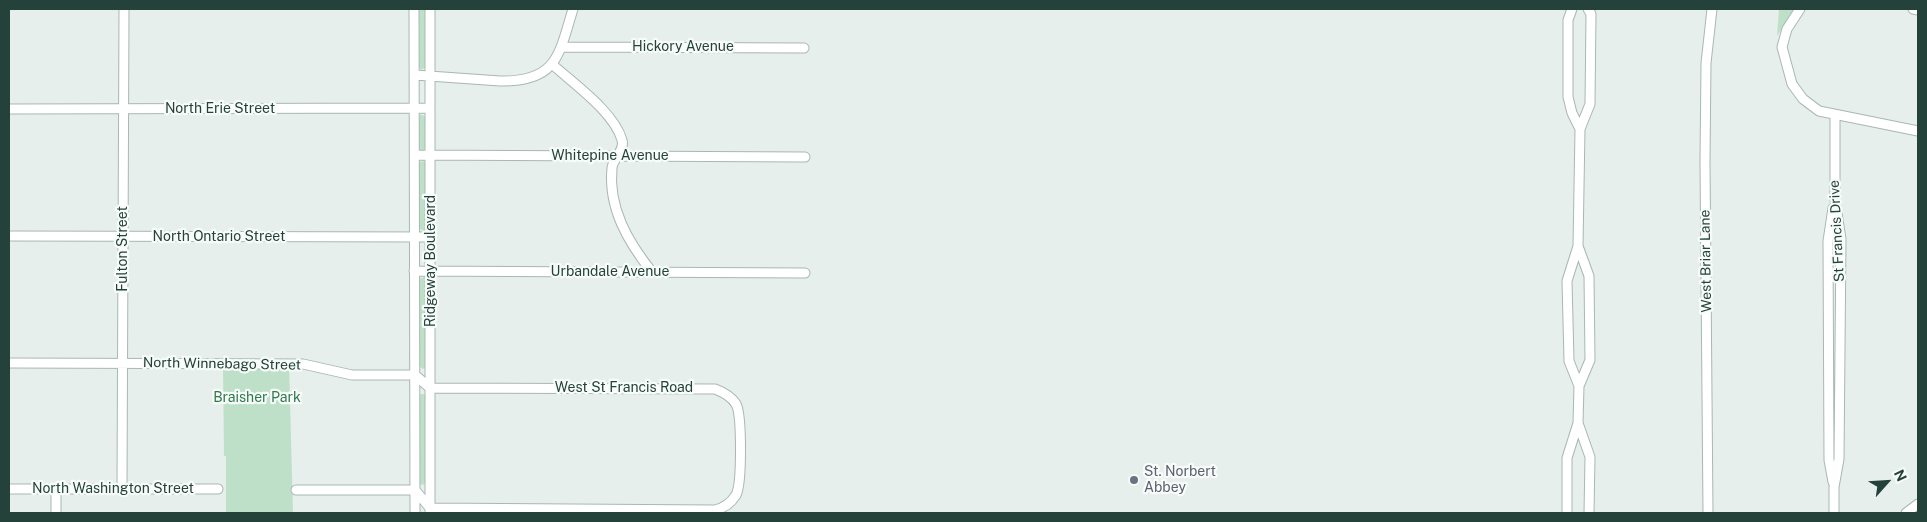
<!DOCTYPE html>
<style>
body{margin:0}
#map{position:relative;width:1927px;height:522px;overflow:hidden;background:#e6efeb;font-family:"Public Sans",sans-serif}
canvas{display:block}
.frame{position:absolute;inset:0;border:10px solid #24423a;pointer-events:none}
.north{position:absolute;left:1862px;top:457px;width:50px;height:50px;-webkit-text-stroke:4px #f7fbf9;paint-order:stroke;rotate:64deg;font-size:14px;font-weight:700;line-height:20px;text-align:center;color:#24423a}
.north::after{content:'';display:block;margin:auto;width:18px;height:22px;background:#24423a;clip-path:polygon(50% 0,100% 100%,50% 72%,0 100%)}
</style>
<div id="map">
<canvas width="1927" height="522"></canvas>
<div class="frame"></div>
<div class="north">N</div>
</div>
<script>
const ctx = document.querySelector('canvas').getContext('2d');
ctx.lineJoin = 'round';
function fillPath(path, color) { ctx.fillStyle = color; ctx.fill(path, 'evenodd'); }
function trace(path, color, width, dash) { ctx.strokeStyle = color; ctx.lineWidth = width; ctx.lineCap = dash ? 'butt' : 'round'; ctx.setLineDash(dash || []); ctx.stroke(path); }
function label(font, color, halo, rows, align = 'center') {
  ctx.font = font + ' "Public Sans",sans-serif'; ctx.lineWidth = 4.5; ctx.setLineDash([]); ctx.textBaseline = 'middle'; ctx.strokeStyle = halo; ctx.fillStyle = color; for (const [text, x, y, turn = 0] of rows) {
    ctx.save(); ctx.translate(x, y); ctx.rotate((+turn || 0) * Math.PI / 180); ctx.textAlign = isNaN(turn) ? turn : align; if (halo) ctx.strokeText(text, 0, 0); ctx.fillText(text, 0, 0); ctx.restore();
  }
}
fillPath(new Path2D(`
 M 419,9 L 426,9 L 426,67 L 421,70 L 419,67 Z
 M 1779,9 L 1795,9 L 1777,36 Z
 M 420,115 L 423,115 L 426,119 L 426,147 L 424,150 L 421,150 L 418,147 L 418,119 Z
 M 424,161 L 426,165 L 426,230 L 423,231 L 419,228 L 418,165 L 420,162 Z
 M 424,277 L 426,281 L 426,367 L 423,369 L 419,366 L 419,279 Z
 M 223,364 L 289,364 L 293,513 L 226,513 L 226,456 L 224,456 Z
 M 421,394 L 424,394 L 426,397 L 426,481 L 423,485 L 420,484 L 419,481 L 419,396 Z`), '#bfe0c8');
const minor = new Path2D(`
 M 414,9 L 415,513
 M 1572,9 L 1568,20 L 1568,97 L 1572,113 L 1580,129
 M 1588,9 L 1591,14 L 1590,104 L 1580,129 L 1578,246 L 1589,276 L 1590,360 L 1579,386 L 1578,423 L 1590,457 L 1589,513
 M 1800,9 L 1787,29 L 1782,47 L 1792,84 L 1803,99 L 1819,111 L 1918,131
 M 1913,9 L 1918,10
 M 562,47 L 804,48
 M 553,65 C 574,84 614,112 622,140 C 625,151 613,158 612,168 C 608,208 628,242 652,272
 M 415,75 L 500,81 C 557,82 559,55 573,9
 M 9,109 L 430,108
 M 415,155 L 805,157
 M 9,236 L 430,237
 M 1578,246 L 1567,281 L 1569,361 L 1579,386
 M 414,271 L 805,273
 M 9,363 L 303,364 L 352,375 L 415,375 L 430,388 L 715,389 C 723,392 731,396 736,404 C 742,415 742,484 736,495 C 731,503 724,508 715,510 L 430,508 L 415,490 L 296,490
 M 1833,482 L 1829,460 L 1828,241 L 1833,208
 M 9,489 L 218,489
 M 122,489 L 124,9
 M 430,511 L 430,9
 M 56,513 L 56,489
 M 1567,513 L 1567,458 L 1578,423
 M 1708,513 L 1705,161 L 1706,63 L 1712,9
 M 1834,513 L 1834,487 L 1839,459 L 1841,239 L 1835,200 L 1835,115
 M 1906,513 L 1918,504`);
trace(minor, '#a8b8b2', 11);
trace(minor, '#fff', 9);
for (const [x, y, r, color] of [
 [1134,480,5,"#6b7280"]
]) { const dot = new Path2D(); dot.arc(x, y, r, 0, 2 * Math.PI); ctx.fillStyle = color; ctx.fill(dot); trace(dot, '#f7fbf9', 2); }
label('14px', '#24423a', '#f7fbf9', [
 ["Hickory Avenue",683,47],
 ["North Erie Street",220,109],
 ["Whitepine Avenue",610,156],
 ["St Francis Drive",1837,231,-93],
 ["North Ontario Street",219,237],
 ["Fulton Street",123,249,-90],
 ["Ridgeway Boulevard",431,261,-90],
 ["West Briar Lane",1706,261,-91],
 ["Urbandale Avenue",610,272],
 ["North Winnebago Street",222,364,1],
 ["West St Francis Road",624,388],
 ["North Washington Street",113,489]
]);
label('14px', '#2d7a4b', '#f7fbf9', [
 ["Braisher Park",257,398]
]);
label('14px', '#5b616d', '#f7fbf9', [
 ["St. Norbert",1144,472],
 ["Abbey",1144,488]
], 'left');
</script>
